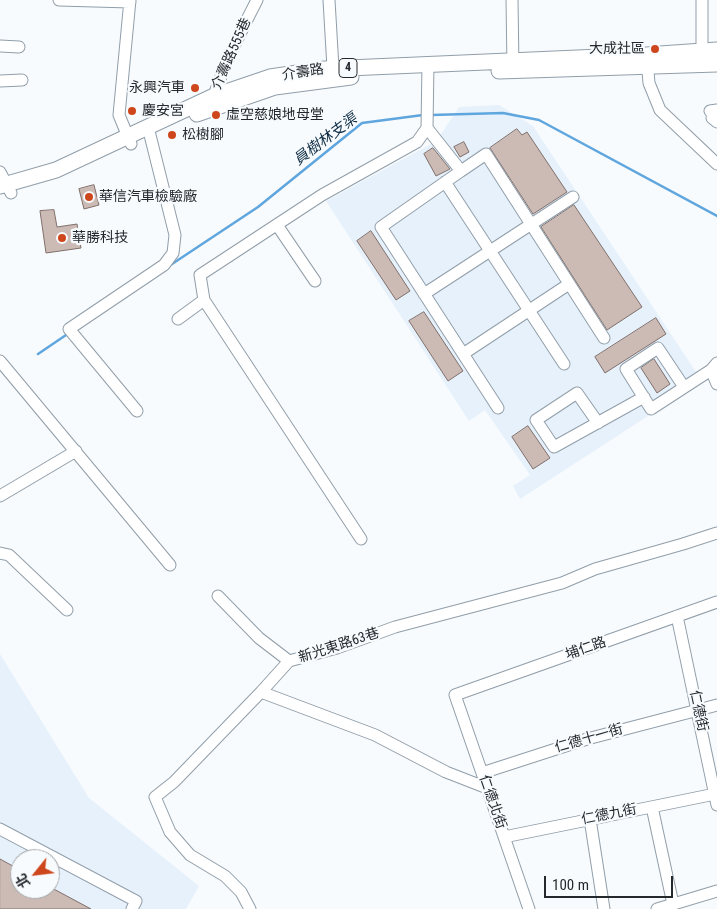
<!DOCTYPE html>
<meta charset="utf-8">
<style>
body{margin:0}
#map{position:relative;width:717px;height:909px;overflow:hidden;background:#f8fbfd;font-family:"Roboto Condensed","Noto Sans TC",sans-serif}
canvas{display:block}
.north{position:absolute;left:10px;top:849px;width:50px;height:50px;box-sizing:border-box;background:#f8fbfd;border:1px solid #a3a7aa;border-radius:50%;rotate:241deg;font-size:14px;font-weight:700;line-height:20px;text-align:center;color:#24292d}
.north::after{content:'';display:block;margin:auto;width:18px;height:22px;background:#ce461b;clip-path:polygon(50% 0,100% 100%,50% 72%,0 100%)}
.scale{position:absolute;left:544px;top:876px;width:129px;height:22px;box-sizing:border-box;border:2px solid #24292d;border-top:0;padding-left:6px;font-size:15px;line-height:18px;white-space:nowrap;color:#24292d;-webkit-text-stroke:4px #f8fbfd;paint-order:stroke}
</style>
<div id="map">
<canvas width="717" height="909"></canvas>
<div class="north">北</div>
<div class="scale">100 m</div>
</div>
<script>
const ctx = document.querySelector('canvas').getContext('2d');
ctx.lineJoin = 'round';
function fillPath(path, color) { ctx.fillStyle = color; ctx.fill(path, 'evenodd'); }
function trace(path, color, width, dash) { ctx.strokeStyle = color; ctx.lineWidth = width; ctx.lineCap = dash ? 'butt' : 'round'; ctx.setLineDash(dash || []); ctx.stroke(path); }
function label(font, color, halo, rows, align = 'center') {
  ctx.font = font + ' "Roboto Condensed","Noto Sans TC",sans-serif'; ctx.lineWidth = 4.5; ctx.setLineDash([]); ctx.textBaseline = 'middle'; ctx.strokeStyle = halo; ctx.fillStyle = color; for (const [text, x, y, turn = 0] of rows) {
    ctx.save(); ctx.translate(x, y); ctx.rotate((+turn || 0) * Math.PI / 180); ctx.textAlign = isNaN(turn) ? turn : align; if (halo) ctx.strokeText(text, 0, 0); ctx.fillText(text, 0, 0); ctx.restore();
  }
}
fillPath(new Path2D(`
 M 499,105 L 533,126 L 702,381 L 520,499 L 513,486 L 530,475 L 485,410 L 469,421 L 326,201 L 431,144 L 437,140 L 459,107 Z
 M 0,654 L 89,798 L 199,886 L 186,909 L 0,909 ZM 20,859 L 50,859 L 50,889 L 20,889 Z`), '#e6f1fc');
trace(new Path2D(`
 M 431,115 L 503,113 L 539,120 L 717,216
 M 169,266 L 258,207 L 362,123 L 423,115
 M 38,354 L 69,333`), '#5fa6df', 2.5);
const building = new Path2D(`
 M 517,129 L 522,135 L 527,132 L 567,192 L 533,214 L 490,148 Z
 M 464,142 L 469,152 L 460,157 L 454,147 Z
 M 433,148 L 450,169 L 436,176 L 424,154 Z
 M 94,185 L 99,205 L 84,209 L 79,189 Z
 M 574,205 L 642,307 L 607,330 L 541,227 Z
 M 54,210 L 57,227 L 77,224 L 81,248 L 46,253 L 40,211 Z
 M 371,231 L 410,291 L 396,300 L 357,241 Z
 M 424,312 L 463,371 L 448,381 L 409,321 Z
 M 656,318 L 666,334 L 605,373 L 595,357 Z
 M 654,359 L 670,384 L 657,393 L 641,368 Z
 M 528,426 L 550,458 L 533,469 L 512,437 Z
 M 0,859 L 20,870 L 20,889 L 50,889 L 50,887 L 91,909 L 0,909 Z`);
fillPath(building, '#ccbab5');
trace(building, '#80706b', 1);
const minor = new Path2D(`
 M 59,0 L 130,2
 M 130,0 L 119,115 L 131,144
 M 329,0 L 333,68
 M 512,0 L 513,67
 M 0,46 L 19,47
 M 702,58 L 702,0
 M 647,60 L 649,83 L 660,110 L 717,164
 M 0,81 L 22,80
 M 212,102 C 223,67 240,33 257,0
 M 710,111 L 717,110
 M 712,118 L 717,122
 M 427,128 L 461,171 L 381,227 L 498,408
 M 461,171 L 486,154 L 604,338
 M 0,172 L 11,193
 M 445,182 L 564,364
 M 277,225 L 315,281
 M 424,294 L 573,197
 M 204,300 L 361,539
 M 178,319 L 204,300 L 200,275 L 322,195 L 417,142 L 427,128 L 428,64
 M 463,354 L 569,284
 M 0,361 L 170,565
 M 717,363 L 711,370 L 717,384
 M 684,387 L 658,348 L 626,369 L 651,409 L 711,370
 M 137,411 L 69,329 L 164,265 L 173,253 L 175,235 L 150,135 L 147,127
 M 598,423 L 577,393 L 536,420 L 554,447 L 644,397
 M 0,496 L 76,451
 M 0,553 L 9,555 L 67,610
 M 218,596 L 259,638 L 289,661
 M 677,616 L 717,805
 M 261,692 L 375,735 L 446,772 L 487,788
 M 482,773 L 587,739 L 717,705
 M 652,807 L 673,904
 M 590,819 L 604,909
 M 0,829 L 136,901 L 132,909
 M 504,837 L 715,794
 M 250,909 L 241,892 L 225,876 L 190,855 L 170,832 L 155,797 L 174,782 L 261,692 L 289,661 L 337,648 L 395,627 L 562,583 L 595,569 L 683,544 L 717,533
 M 529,909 L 455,695 L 717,602
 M 657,909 L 717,891`);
const major = new Path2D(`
 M 499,71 L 717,64
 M 197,114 L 275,87 L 351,77
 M 0,186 L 56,170 L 214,96 L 270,77 L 325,69 L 646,55 L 717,50`);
trace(minor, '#919ea9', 13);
trace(major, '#919ea9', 17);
trace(minor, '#fff', 11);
trace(major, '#fff', 15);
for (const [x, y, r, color] of [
 [655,49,5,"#ce461b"],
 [195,88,5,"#ce461b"],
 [132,111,5,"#ce461b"],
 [216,115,5,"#ce461b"],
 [172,135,5,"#ce461b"],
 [89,197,5,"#ce461b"],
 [62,238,5,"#ce461b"]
]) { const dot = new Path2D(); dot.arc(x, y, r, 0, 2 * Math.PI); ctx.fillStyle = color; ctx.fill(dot); trace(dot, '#f8fbfd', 2); }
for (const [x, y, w] of [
 [348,68,18]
]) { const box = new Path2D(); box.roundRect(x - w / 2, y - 9.5, w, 19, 4); ctx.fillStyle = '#f8fbfd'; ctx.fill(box); trace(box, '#24292d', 1); }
label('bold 12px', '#24292d', null, [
 ["4",348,68]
]);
label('14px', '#24292d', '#f8fbfd', [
 ["大成社區",645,49,"right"],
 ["永興汽車",185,88,"right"],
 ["慶安宮",142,111],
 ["虛空慈娘地母堂",226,115],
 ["松樹腳",182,135],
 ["華信汽車檢驗廠",99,197],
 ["華勝科技",72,238]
], 'left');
label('14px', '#24292d', '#f8fbfd', [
 ["介壽路555巷",232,54,-66],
 ["介壽路",303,73,-9],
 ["新光東路63巷",339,646,-18],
 ["埔仁路",586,649,-19],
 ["仁德街",698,711,78],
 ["仁德十一街",589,739,-16],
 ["仁德北街",492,802,71],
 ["仁德九街",609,815,-11]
]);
label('italic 15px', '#0f2e45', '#f8fbfd', [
 ["員樹林支渠",326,140,-37]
]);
</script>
